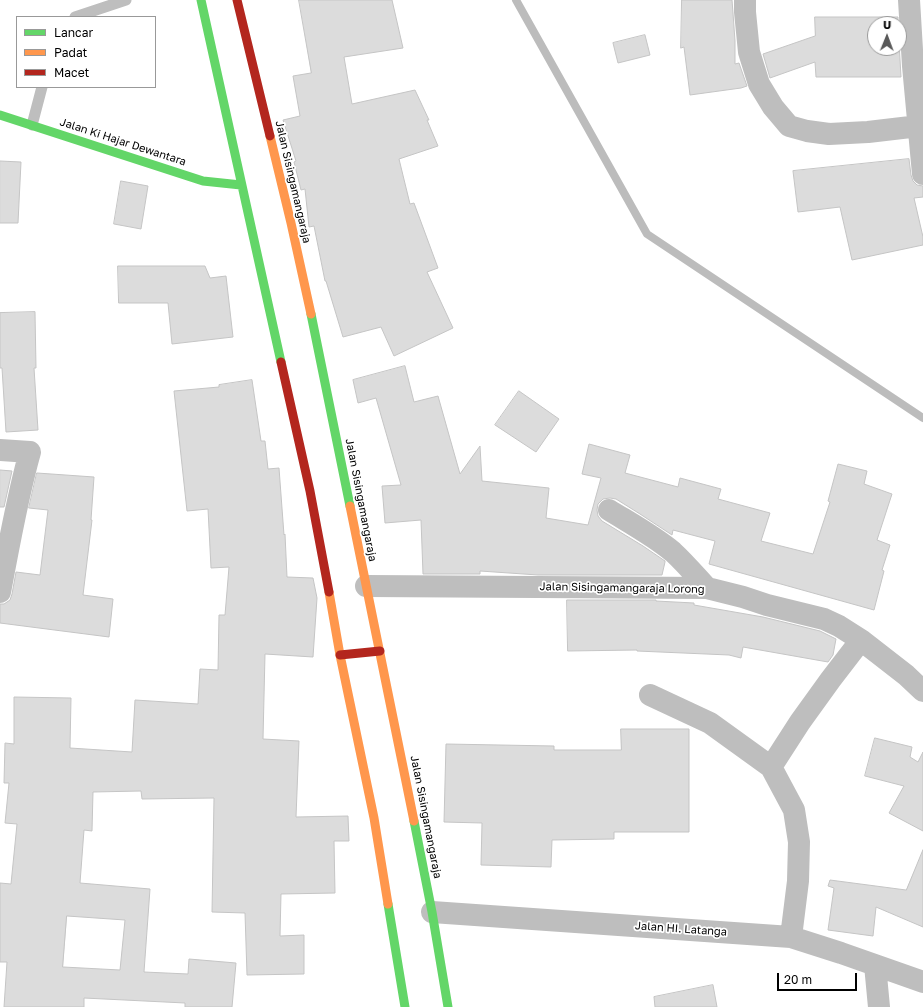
<!DOCTYPE html>
<style>
body{margin:0}
#map{position:relative;width:923px;height:1007px;overflow:hidden;background:#fff;font-family:"Golos Text",sans-serif}
canvas{display:block}
.legend{position:absolute;left:16px;top:16px;width:140px;height:72px;box-sizing:border-box;background:#fff;border:1px solid #999;margin:0;padding:5px 7px;list-style:none;font-size:12px;color:#000}
.legend li{display:flex;align-items:center;gap:8px;height:20px}
.legend b{width:20px;border:1px solid #999}
.north{position:absolute;left:867px;top:16px;width:40px;height:40px;box-sizing:border-box;background:#fff;border:1px solid #999;border-radius:50%;rotate:1deg;font-size:11px;font-weight:700;line-height:16px;text-align:center;color:#000}
.north::after{content:'';display:block;margin:auto;width:14px;height:18px;background:#595959;clip-path:polygon(50% 0,100% 100%,50% 72%,0 100%)}
.scale{position:absolute;left:777px;top:973px;width:80px;height:18px;box-sizing:border-box;border:2px solid #000;border-top:0;padding-left:5px;font-size:12px;line-height:14px;white-space:nowrap;color:#000;-webkit-text-stroke:3px #fff;paint-order:stroke}
</style>
<div id="map">
<canvas width="923" height="1007"></canvas>
<ul class="legend">
<li><b style="height:5px;background:#63d668"></b>Lancar</li>
<li><b style="height:5px;background:#ff974d"></b>Padat</li>
<li><b style="height:5px;background:#b3261e"></b>Macet</li>
</ul>
<div class="north">U</div>
<div class="scale">20 m</div>
</div>
<script>
const ctx = document.querySelector('canvas').getContext('2d');
ctx.lineJoin = 'round';
function trace(path, color, width, dash) { ctx.strokeStyle = color; ctx.lineWidth = width; ctx.lineCap = dash ? 'butt' : 'round'; ctx.setLineDash(dash || []); ctx.stroke(path); }
function fillPath(path, color) { ctx.fillStyle = color; ctx.fill(path, 'evenodd'); }
function label(font, color, halo, rows, align = 'center') {
  ctx.font = font + ' "Golos Text",sans-serif'; ctx.lineWidth = 3.5; ctx.setLineDash([]); ctx.textBaseline = 'middle'; ctx.strokeStyle = halo; ctx.fillStyle = color; for (const [text, x, y, turn = 0] of rows) {
    ctx.save(); ctx.translate(x, y); ctx.rotate((+turn || 0) * Math.PI / 180); ctx.textAlign = isNaN(turn) ? turn : align; if (halo) ctx.strokeText(text, 0, 0); ctx.fillText(text, 0, 0); ctx.restore();
  }
}
trace(new Path2D(`
 M 516,0 L 647,234 L 923,418`), '#bcbcbc', 8);
const building = new Path2D(`
 M 299,0 L 392,0 L 403,48 L 344,57 L 352,104 L 415,90 L 429,120 L 427,120 L 438,146 L 399,159 L 410,204 L 414,203 L 438,268 L 427,272 L 453,328 L 394,356 L 381,327 L 343,337 L 326,281 L 325,281 L 314,226 L 309,227 L 305,189 L 301,190 L 294,162 L 296,161 L 283,120 L 300,116 L 293,76 L 311,73 Z
 M 682,0 L 732,0 L 733,13 L 735,41 L 735,64 L 739,63 L 747,86 L 741,88 L 690,95 L 684,47 L 681,48 Z
 M 815,17 L 898,17 L 898,24 L 875,24 L 875,48 L 899,48 L 899,42 L 901,77 L 816,77 L 815,62 L 770,78 L 763,54 L 815,36 Z
 M 645,35 L 650,55 L 618,63 L 613,43 Z
 M 909,159 L 911,175 L 913,181 L 917,185 L 923,186 L 923,197 L 914,198 L 923,237 L 923,245 L 852,260 L 840,207 L 798,212 L 793,171 Z
 M 0,161 L 21,162 L 18,223 L 0,223 Z
 M 121,181 L 148,186 L 141,229 L 114,224 Z
 M 118,266 L 205,266 L 210,278 L 226,276 L 233,337 L 172,344 L 168,303 L 119,303 Z
 M 35,312 L 36,368 L 34,368 L 38,430 L 6,432 L 2,368 L 0,368 L 0,313 Z
 M 405,366 L 414,402 L 438,396 L 460,474 L 480,446 L 482,481 L 549,488 L 546,518 L 588,525 L 601,478 L 582,474 L 589,444 L 630,455 L 625,473 L 678,487 L 680,478 L 721,489 L 718,499 L 770,513 L 761,541 L 813,554 L 830,502 L 828,501 L 838,464 L 867,471 L 864,484 L 892,494 L 877,540 L 890,545 L 882,570 L 884,571 L 874,610 L 709,564 L 715,541 L 673,530 L 672,535 L 640,514 L 616,499 L 610,498 L 603,499 L 598,504 L 597,510 L 598,516 L 602,521 L 643,546 L 665,561 L 665,562 L 662,575 L 538,575 L 480,571 L 480,574 L 423,574 L 421,520 L 385,523 L 382,486 L 401,485 L 376,398 L 358,403 L 353,380 Z
 M 252,380 L 261,441 L 265,441 L 268,469 L 279,468 L 284,535 L 285,534 L 287,577 L 313,578 L 317,598 L 313,657 L 265,654 L 263,739 L 299,741 L 296,817 L 348,816 L 349,841 L 334,841 L 335,893 L 281,894 L 280,936 L 304,935 L 304,974 L 247,975 L 245,913 L 212,912 L 214,798 L 142,799 L 141,791 L 93,792 L 92,831 L 84,830 L 80,883 L 150,889 L 144,972 L 188,974 L 189,959 L 236,963 L 232,1007 L 185,1007 L 185,1003 L 84,998 L 84,1007 L 4,1007 L 7,962 L 0,962 L 0,883 L 11,884 L 17,824 L 5,823 L 9,783 L 4,783 L 5,743 L 14,744 L 14,697 L 71,698 L 70,748 L 132,752 L 135,700 L 198,704 L 200,669 L 218,670 L 219,615 L 225,615 L 229,567 L 211,568 L 208,509 L 187,511 L 174,391 L 219,387 L 219,385 ZM 67,916 L 125,920 L 120,970 L 63,967 Z
 M 519,391 L 559,419 L 536,452 L 495,425 Z
 M 0,470 L 12,471 L 4,507 L 0,507 Z
 M 37,473 L 94,477 L 91,520 L 92,520 L 83,595 L 113,599 L 109,637 L 0,623 L 0,604 L 4,604 L 10,600 L 12,594 L 16,572 L 40,575 L 48,510 L 29,508 Z
 M 567,600 L 656,600 L 656,601 L 694,603 L 694,605 L 763,617 L 820,631 L 836,639 L 833,655 L 828,662 L 743,647 L 741,658 L 729,655 L 637,651 L 637,650 L 568,651 Z
 M 621,729 L 689,729 L 689,832 L 614,832 L 614,839 L 552,840 L 551,867 L 481,865 L 482,823 L 444,822 L 446,744 L 554,746 L 554,750 L 621,750 Z
 M 875,738 L 912,747 L 910,757 L 918,762 L 923,752 L 923,831 L 889,813 L 904,786 L 865,776 Z
 M 923,850 L 923,927 L 876,907 L 873,936 L 828,930 L 834,888 L 828,886 L 830,880 L 906,890 Z
 M 713,985 L 717,1007 L 655,1007 L 654,997 Z`);
fillPath(building, '#dcdcdc');
trace(building, '#c5c5c5', 1);
trace(new Path2D(`
 M 75,17 L 126,0
 M 32,125 L 42,87`), '#bebebe', 11);
trace(new Path2D(`
 M 745,0 L 745,12 L 749,52 L 759,84 L 773,107 L 789,126 L 807,131 L 829,134 L 868,132 L 919,126
 M 909,0 L 913,66 L 923,174
 M 0,450 L 30,452 C 17,498 9,545 0,592
 M 609,510 C 630,523 654,536 673,552 C 685,563 696,576 707,588
 M 366,586 L 707,588 L 743,597 L 767,605 L 824,619 L 839,626 L 861,640 L 906,675 L 923,691
 M 650,695 L 710,723 L 771,767
 M 432,912 L 791,937 L 841,953 L 923,982
 M 791,937 L 798,881 L 799,842 L 794,810 L 771,767 L 800,722 L 831,679 L 861,640
 M 875,965 L 879,1007`), '#bebebe', 22);
trace(new Path2D(`
 M 201,0 L 281,362
 M 0,115 L 203,181 L 241,185
 M 311,314 L 350,506
 M 414,821 L 432,912 L 448,1007
 M 388,904 L 405,1007`), '#63d668', 9);
trace(new Path2D(`
 M 270,136 L 291,223 L 311,314
 M 350,506 L 414,821
 M 329,592 L 340,655 L 374,818 L 388,904`), '#ff974d', 9);
trace(new Path2D(`
 M 237,0 L 270,136
 M 281,362 L 310,491 L 329,592
 M 340,655 L 380,651`), '#b3261e', 9);
label('11px', '#000', '#fff', [
 ["Jalan Ki Hajar Dewantara",123,142,18],
 ["Jalan Sisingamangaraja",293,182,77],
 ["Jalan Sisingamangaraja",361,500,79],
 ["Jalan Sisingamangaraja Lorong",622,588,1],
 ["Jalan Sisingamangaraja",426,817,79],
 ["Jalan HI. Latanga",681,929,4]
]);
</script>
